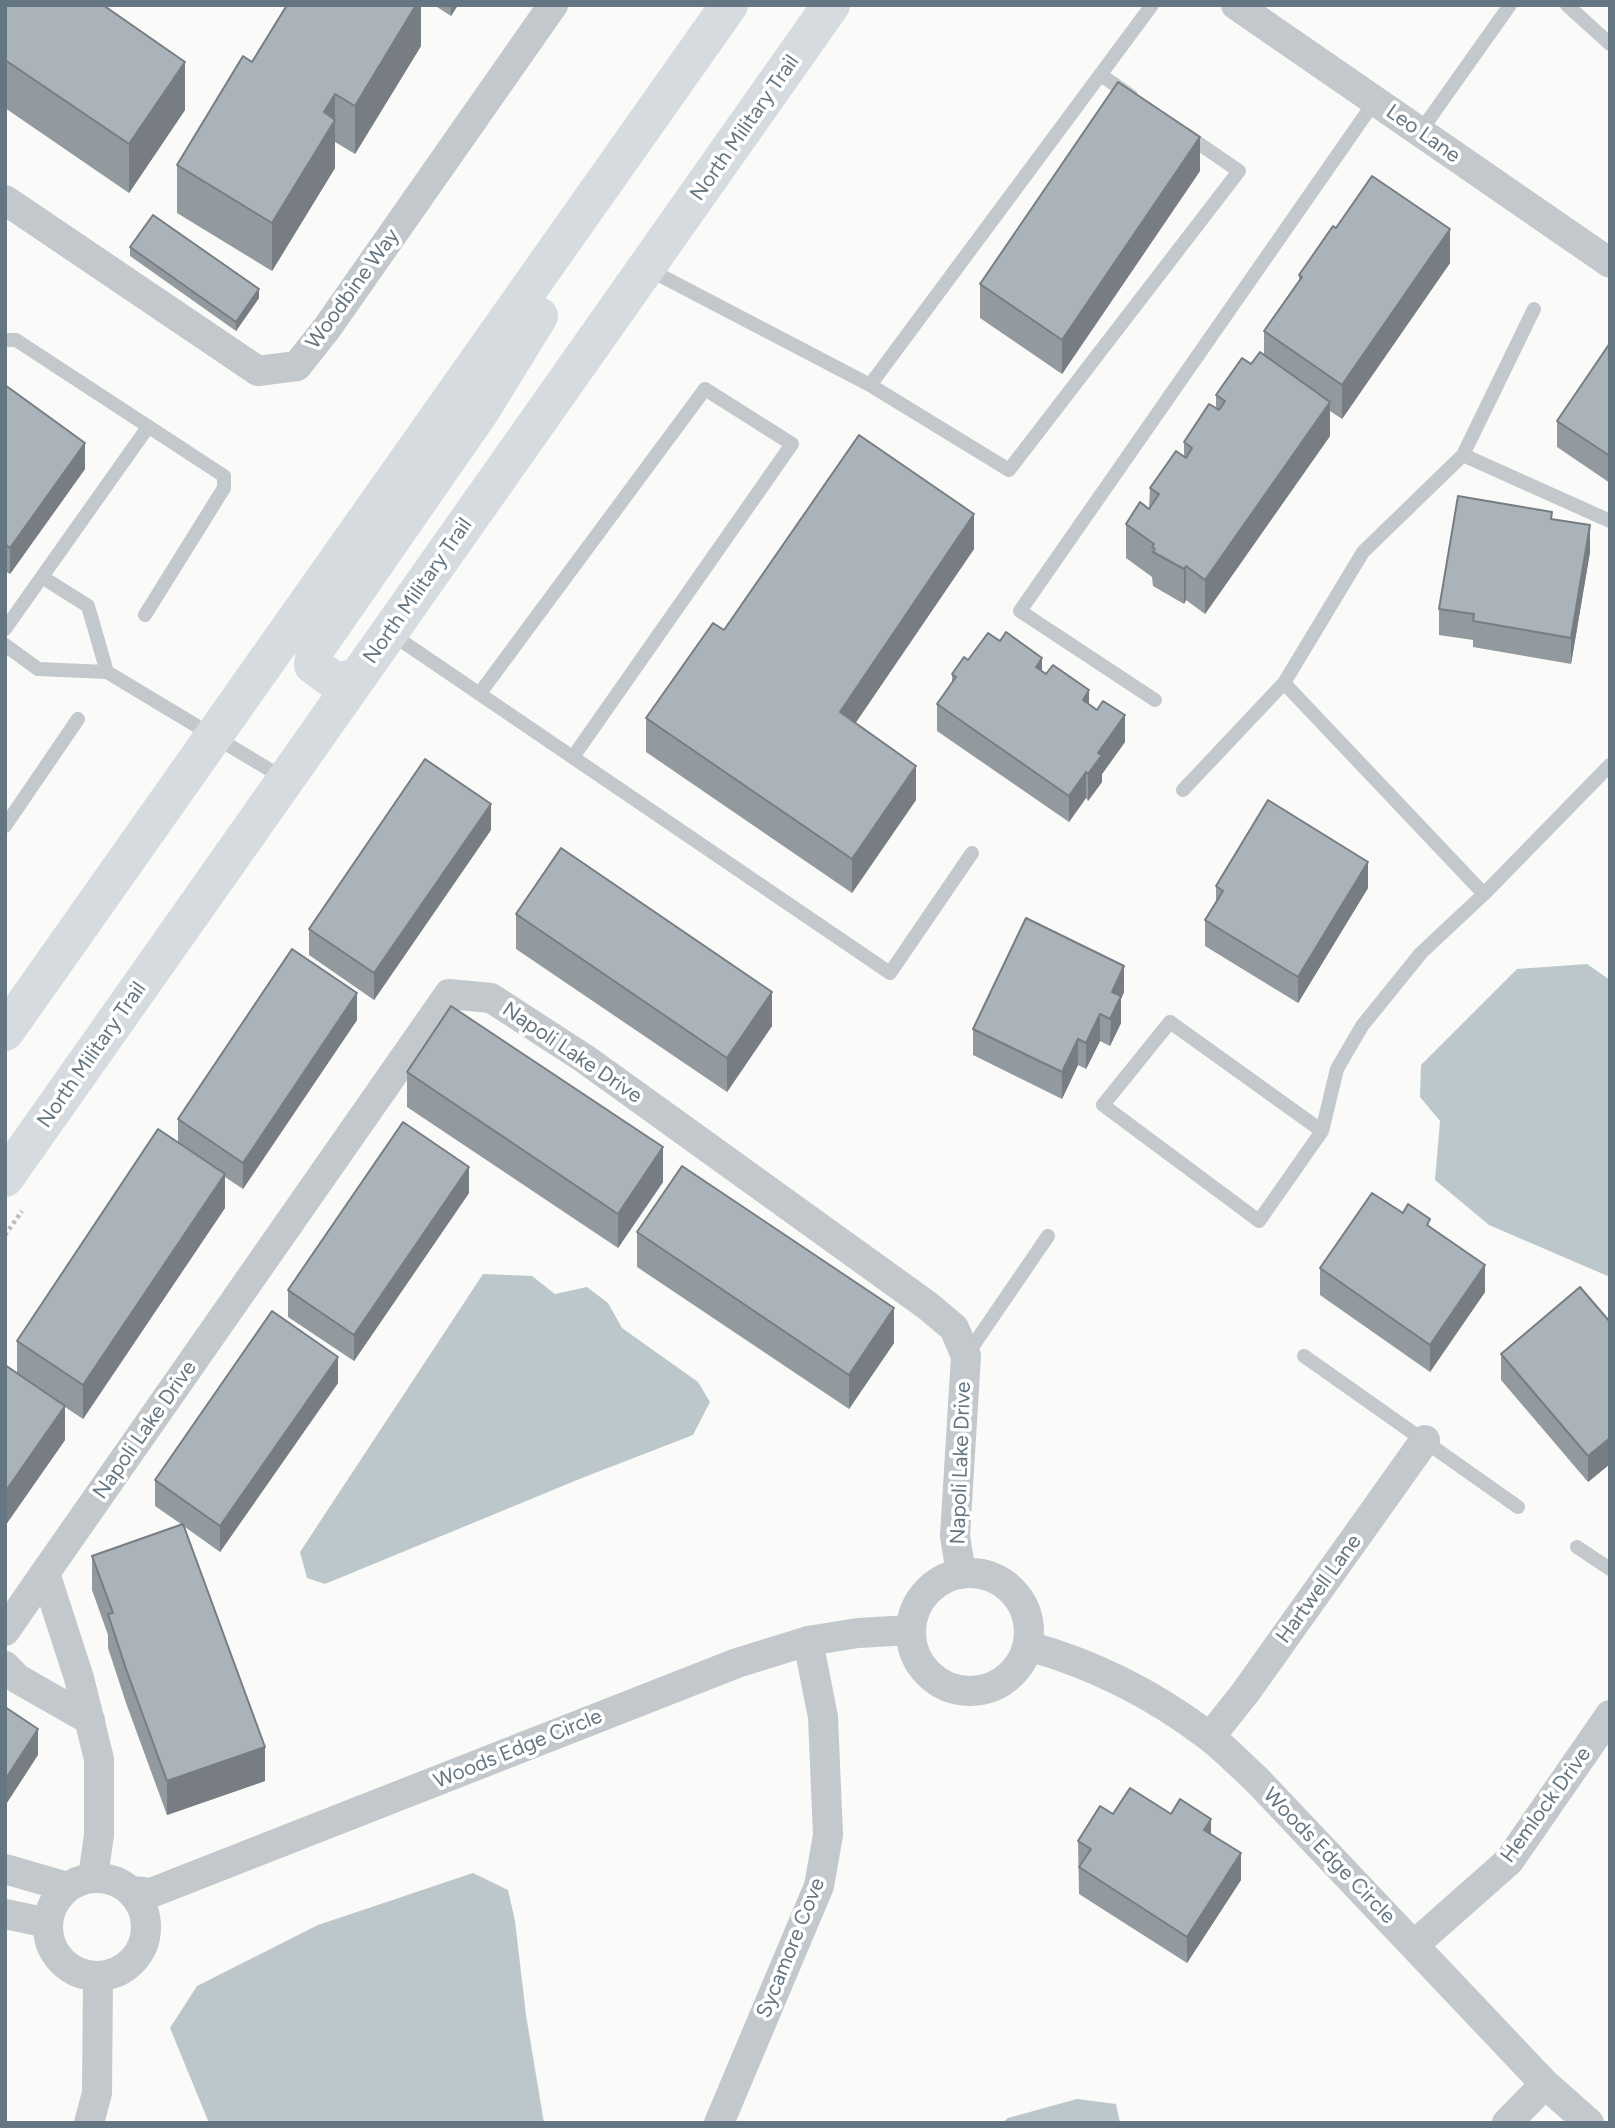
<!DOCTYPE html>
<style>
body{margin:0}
#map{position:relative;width:1615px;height:2128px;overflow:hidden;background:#fafaf8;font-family:Figtree,sans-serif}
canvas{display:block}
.frame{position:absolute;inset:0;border:7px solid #657683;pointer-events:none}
</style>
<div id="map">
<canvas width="1615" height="2128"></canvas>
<div class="frame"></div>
</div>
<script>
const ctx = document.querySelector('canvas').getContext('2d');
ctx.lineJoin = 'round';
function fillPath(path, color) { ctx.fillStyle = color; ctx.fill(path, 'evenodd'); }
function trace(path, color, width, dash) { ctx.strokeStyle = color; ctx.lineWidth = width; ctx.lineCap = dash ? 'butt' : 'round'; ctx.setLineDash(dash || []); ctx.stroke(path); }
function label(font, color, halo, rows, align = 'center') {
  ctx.font = font + ' Figtree,sans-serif'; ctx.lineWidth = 7; ctx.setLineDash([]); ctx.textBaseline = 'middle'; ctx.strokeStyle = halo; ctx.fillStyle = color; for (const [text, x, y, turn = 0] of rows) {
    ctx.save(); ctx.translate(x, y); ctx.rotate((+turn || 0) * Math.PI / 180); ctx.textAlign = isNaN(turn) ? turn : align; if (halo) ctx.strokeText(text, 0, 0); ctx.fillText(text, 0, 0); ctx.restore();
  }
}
fillPath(new Path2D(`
 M 1587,964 L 1610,980 L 1610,1277 L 1489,1225 L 1435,1180 L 1440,1121 L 1420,1097 L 1421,1065 L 1517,969 Z
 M 483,1274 L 532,1276 L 555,1294 L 587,1287 L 608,1303 L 622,1328 L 698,1382 L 710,1402 L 693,1435 L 582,1478 L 325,1584 L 307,1578 L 300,1552 Z
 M 473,1873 L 508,1890 L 515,1921 L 526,2015 L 544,2123 L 209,2123 L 170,2028 L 197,1986 L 318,1925 Z
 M 1077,2099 L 1116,2104 L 1120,2123 L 1002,2123 L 1008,2118 Z`), '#bbc7cb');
trace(new Path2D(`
 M 5,1235 L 22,1211`), '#bbbfc2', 4.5, [3.5, 3.5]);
trace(new Path2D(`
 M 1567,5 L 1610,44
 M 1101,75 L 1131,96
 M 1420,132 L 1510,5
 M 648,269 L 870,385 L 1152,5
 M 1534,309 L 1463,455 L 1610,521
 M 5,340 L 16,340 L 224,476 L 224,488 L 145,615
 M 870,385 L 1009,470 L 1239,171 L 1185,134
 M 42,577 L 88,606 L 107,672
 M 5,629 L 148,427
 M 390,633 L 890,973 L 972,853
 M 5,645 L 38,669 L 107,672 L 285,779
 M 1284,683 L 1484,894 L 1610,765
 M 480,693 L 705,389 L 792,444 L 573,757
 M 1155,700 L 1020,611 L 1375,101
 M 1183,790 L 1284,683 L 1363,552 L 1463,455
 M 5,826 L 78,719
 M 1322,1131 L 1170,1022 L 1103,1105 L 1259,1221 L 1322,1131 L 1337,1069 L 1362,1026 L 1421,953 L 1484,894
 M 966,1356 L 1048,1236
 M 1304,1356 L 1518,1507
 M 1577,1547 L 1610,1569`), '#c3c8cc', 14);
trace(new Path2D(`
 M 1236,5 L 1610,263
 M 5,200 L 258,371 L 297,366 L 327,328 L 553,5
 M911 1632a59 59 0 1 1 118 0a59 59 0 1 1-118 0Z
 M 5,1631 L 45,1573
 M 1028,1646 C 1093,1664 1153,1694 1207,1735 C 1225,1748 1240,1765 1256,1779 L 1545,2084 L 1589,2123
 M 5,1666 L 18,1679 L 90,1720
 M 1210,1737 L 1245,1693 L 1425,1440
 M 5,1869 L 67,1887
 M 93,1877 L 99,1835 L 99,1759 L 79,1678 L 45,1573 L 449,994 L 491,998 L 585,1059 L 928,1306 L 954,1328 L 966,1356 L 955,1536 L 961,1574
 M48 1927a49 49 0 1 1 98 0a49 49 0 1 1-98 0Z
 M 132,1891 L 151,1893 L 737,1663 L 808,1641 L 858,1633 L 911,1630
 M 5,1914 L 48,1923
 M 1414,1945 L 1509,1861 L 1610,1715
 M 89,2123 L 97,2093 L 98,1977
 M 719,2123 L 819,1886 L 828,1835 L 823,1717 L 808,1641
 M 1507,2123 L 1545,2084`), '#c3c8cc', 30);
trace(new Path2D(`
 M 358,677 L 336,682 L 313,665 L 315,650 L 480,412 L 539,316
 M 5,1032 L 729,5
 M 5,1178 L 831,5`), '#d6dbdf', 38);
fillPath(new Path2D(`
 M 5,5 L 185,110 L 129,193 L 5,108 Z
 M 421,5 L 421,46 L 355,154 L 335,142 L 335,168 L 272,271 L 177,213 L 177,165 L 252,62 Z
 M 434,5 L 458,5 L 451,16 Z
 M 1200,171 L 1062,374 L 980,318 L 980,284 Z
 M 1336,228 L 1450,263 L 1342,419 L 1330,411 L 1330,436 L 1205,614 L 1186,600 L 1184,604 L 1153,586 L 1152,577 L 1126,558 L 1126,524 L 1149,509 L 1150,488 L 1184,456 L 1184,442 L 1216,409 L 1216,395 L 1251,364 L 1264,356 L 1264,331 L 1299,281 L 1299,275 Z
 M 130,247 L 259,298 L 236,331 L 130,256 Z
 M 1610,343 L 1610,483 L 1557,447 L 1557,421 Z
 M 5,385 L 85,469 L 10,574 L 5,571 Z
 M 1552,519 L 1590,552 L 1571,664 L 1473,647 L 1473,640 L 1439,635 L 1439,609 Z
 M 974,549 L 855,723 L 916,800 L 852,893 L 646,752 L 646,718 L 724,630 Z
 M 968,660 L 1042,672 L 1089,705 L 1125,742 L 1102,774 L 1102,782 L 1088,801 L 1086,798 L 1069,822 L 937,731 L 937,704 L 952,683 L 952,674 Z
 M 491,830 L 374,1000 L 309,955 L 309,929 Z
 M 1216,886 L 1368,888 L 1298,1003 L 1205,946 L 1205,920 L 1216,902 Z
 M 516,914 L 772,1026 L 727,1092 L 516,949 Z
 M 1124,992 L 1121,999 L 1121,1023 L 1110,1046 L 1100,1041 L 1086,1069 L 1078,1065 L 1062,1099 L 973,1055 L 973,1029 Z
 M 357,1020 L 243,1189 L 225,1177 L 225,1208 L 83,1419 L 65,1407 L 65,1440 L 5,1526 L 5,1365 L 17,1373 L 17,1341 L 178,1142 L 178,1119 Z
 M 407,1072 L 663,1182 L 618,1248 L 407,1107 Z
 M 469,1193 L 354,1361 L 288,1317 L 288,1290 Z
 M 1403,1213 L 1430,1227 L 1485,1292 L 1430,1372 L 1320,1295 L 1320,1268 Z
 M 637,1232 L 894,1343 L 849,1409 L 637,1267 Z
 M 1610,1322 L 1610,1464 L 1588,1482 L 1501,1380 L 1501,1354 Z
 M 338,1383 L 220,1552 L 185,1527 L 265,1781 L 167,1815 L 126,1703 L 108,1648 L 108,1635 L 92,1590 L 92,1556 L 181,1524 L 155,1506 L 155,1480 Z
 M 1113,1814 L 1171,1814 L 1211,1834 L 1241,1880 L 1187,1963 L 1079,1894 L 1078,1841 Z`), '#929a9f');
fillPath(new Path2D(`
 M 416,5 L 421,5 L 421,46 L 355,154 L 355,106 Z
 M 451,5 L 458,5 L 451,16 Z
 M 185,62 L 185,110 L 129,193 L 129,144 Z
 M 335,94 L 335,168 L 272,271 L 272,223 L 324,112 Z
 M 1200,137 L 1200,171 L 1062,374 L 1062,340 Z
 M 1450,229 L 1450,263 L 1342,419 L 1342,385 Z
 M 259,289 L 259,298 L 236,331 L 236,322 Z
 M 1330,402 L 1330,436 L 1205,614 L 1205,580 Z
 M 85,443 L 85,469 L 10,574 L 10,548 Z
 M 974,514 L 974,549 L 840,746 L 840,712 Z
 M 1590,525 L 1590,552 L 1571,664 L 1571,638 Z
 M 1186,566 L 1186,600 L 1184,604 L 1184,569 Z
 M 1042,658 L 1042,684 L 1036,667 Z
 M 1089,690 L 1089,717 L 1083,700 Z
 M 1125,715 L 1125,742 L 1102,774 L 1102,782 L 1088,801 L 1088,774 L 1098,753 Z
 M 916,766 L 916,800 L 852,893 L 852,859 Z
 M 1086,772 L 1086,798 L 1069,822 L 1069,796 Z
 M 491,804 L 491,830 L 374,1000 L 374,973 Z
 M 1368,862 L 1368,888 L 1298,1003 L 1298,977 Z
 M 1124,966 L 1124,992 L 1121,999 L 1121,1023 L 1110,1046 L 1112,992 Z
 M 772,992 L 772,1026 L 727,1092 L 727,1058 Z
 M 357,993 L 357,1020 L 243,1189 L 243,1163 Z
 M 1100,1014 L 1100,1041 L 1086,1069 L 1086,1043 Z
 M 1078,1039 L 1078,1065 L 1062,1099 L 1062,1072 Z
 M 663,1147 L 663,1182 L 618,1248 L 618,1214 Z
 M 469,1167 L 469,1193 L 354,1361 L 354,1335 Z
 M 225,1174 L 225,1208 L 83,1419 L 83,1385 Z
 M 1485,1265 L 1485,1292 L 1430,1372 L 1430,1345 Z
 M 894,1308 L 894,1343 L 849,1409 L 849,1375 Z
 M 338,1357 L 338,1383 L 220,1552 L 220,1526 Z
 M 65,1406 L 65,1440 L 5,1526 L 5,1492 Z
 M 1610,1438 L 1610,1464 L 1588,1482 L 1588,1456 Z
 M 38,1729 L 38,1755 L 5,1806 L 5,1780 Z
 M 265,1747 L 265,1781 L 167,1815 L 167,1781 Z
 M 1211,1819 L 1211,1846 L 1204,1830 Z
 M 1241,1853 L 1241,1880 L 1187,1963 L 1187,1937 Z`), '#777d82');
const building = new Path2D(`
 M 5,5 L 103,5 L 185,62 L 129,144 L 5,60 Z
 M 287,5 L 416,5 L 355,106 L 335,94 L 324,112 L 335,120 L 272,223 L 177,165 L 243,56 L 252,62 Z
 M 1118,82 L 1200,137 L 1062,340 L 980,284 Z
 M 1372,176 L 1450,229 L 1342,385 L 1264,331 L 1302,277 L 1299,275 L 1333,226 L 1336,228 Z
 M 153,215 L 259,289 L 236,322 L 130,247 Z
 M 1610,343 L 1610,456 L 1557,421 Z
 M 1260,352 L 1330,402 L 1205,580 L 1186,566 L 1184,569 L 1153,552 L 1155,549 L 1152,547 L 1154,544 L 1126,524 L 1140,502 L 1149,509 L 1159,494 L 1150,488 L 1176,451 L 1186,458 L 1192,448 L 1184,442 L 1209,404 L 1219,410 L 1225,401 L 1216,395 L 1242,358 L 1251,364 Z
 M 5,385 L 85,443 L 10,548 L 5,544 Z
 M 859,435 L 974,514 L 840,712 L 916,766 L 852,859 L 646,718 L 713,623 L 724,630 Z
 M 1458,496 L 1552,512 L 1551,519 L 1590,525 L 1571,638 L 1473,621 L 1474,614 L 1439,609 Z
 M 1006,632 L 1042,658 L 1036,667 L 1046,674 L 1053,665 L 1089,690 L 1083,700 L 1097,710 L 1103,701 L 1125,715 L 1098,753 L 1102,755 L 1088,774 L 1086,772 L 1069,796 L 937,704 L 956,677 L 952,674 L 964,657 L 968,660 L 988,633 L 1000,641 Z
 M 425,759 L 491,804 L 374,973 L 309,929 Z
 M 1268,800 L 1368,862 L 1298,977 L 1205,920 L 1223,891 L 1216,886 Z
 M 561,848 L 772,992 L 727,1058 L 516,914 Z
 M 1026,918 L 1124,966 L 1112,992 L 1121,996 L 1110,1019 L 1100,1014 L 1086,1043 L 1078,1039 L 1062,1072 L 973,1029 Z
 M 292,949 L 357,993 L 243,1163 L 178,1119 Z
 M 451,1006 L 663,1147 L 618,1214 L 407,1072 Z
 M 403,1122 L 469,1167 L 354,1335 L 288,1290 Z
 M 158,1129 L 225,1174 L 83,1385 L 17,1341 Z
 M 682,1166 L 894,1308 L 849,1375 L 637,1232 Z
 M 1372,1193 L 1403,1213 L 1408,1204 L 1430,1219 L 1427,1225 L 1485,1265 L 1430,1345 L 1320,1268 Z
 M 1580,1287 L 1610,1322 L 1610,1438 L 1588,1456 L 1501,1354 Z
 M 272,1311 L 338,1357 L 220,1526 L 155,1480 Z
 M 5,1365 L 65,1406 L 5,1492 Z
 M 183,1524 L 265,1747 L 167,1781 L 126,1669 L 108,1614 L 113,1613 L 92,1556 Z
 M 5,1707 L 38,1729 L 5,1780 Z
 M 1130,1788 L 1171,1814 L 1180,1799 L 1211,1819 L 1204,1830 L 1241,1853 L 1187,1937 L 1079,1867 L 1091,1849 L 1078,1841 L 1100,1806 L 1113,1814 Z`);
fillPath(building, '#aab3b9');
trace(building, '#777d82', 2);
label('21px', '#657683', '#fff', [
 ["North Military Trail",745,128,-55],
 ["Leo Lane",1423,134,35],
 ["Woodbine Way",353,289,-54],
 ["North Military Trail",418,591,-55],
 ["Napoli Lake Drive",572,1053,34],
 ["North Military Trail",92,1055,-55],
 ["Napoli Lake Drive",145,1430,-55],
 ["Napoli Lake Drive",961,1463,-88],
 ["Hartwell Lane",1319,1589,-54],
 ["Woods Edge Circle",518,1749,-22],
 ["Hemlock Drive",1546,1805,-54],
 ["Woods Edge Circle",1329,1856,46],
 ["Sycamore Cove",791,1948,-68]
]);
</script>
